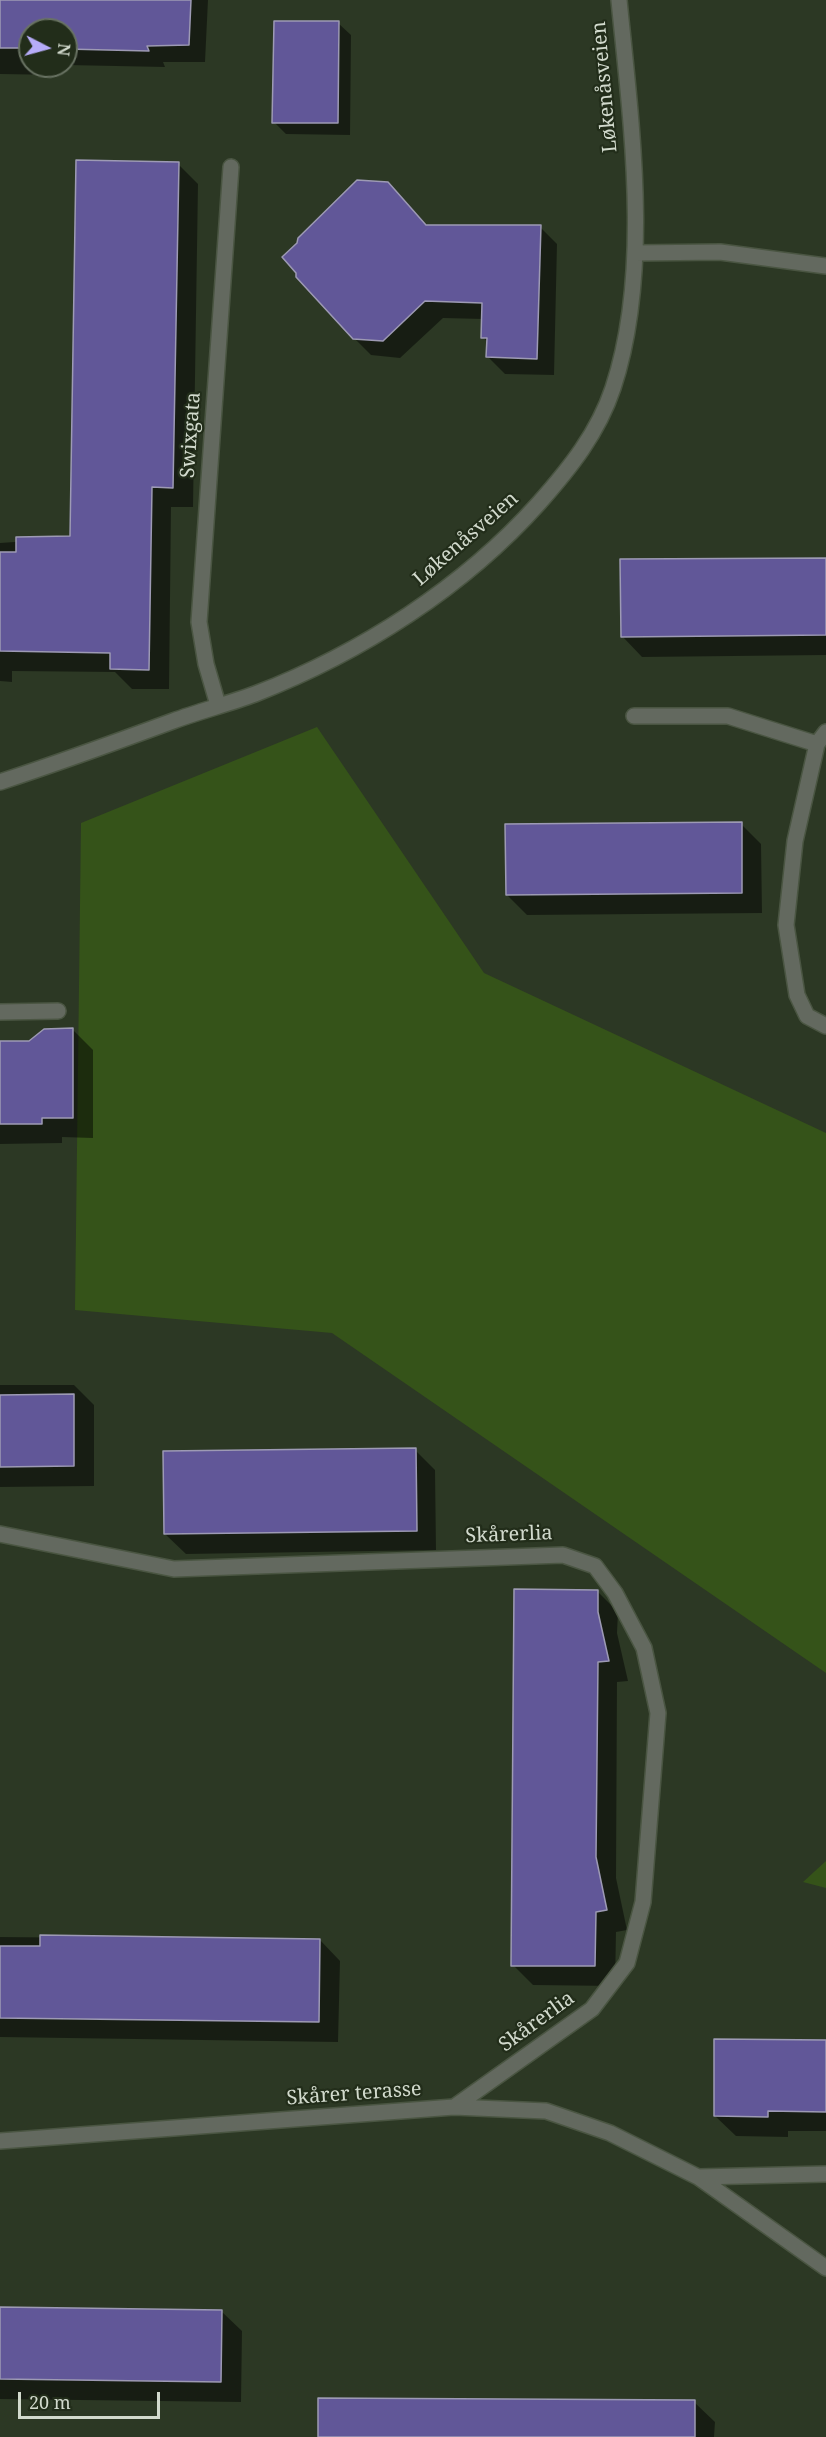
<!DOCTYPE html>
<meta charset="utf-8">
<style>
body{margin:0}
#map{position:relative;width:826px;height:2437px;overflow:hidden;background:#2c3824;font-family:"Noto Serif",serif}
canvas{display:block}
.north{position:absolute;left:18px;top:18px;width:60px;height:60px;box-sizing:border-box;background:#222d1a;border:2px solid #687262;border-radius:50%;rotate:96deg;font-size:16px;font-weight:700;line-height:24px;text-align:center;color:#d2dacd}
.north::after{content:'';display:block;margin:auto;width:21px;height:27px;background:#b6acf8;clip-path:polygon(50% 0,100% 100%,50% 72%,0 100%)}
.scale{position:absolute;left:18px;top:2392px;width:142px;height:27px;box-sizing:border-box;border:3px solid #d2dacd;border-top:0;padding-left:8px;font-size:18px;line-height:21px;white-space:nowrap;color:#d2dacd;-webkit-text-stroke:4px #222d1a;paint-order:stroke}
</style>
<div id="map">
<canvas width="826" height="2437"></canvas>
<div class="north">N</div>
<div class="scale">20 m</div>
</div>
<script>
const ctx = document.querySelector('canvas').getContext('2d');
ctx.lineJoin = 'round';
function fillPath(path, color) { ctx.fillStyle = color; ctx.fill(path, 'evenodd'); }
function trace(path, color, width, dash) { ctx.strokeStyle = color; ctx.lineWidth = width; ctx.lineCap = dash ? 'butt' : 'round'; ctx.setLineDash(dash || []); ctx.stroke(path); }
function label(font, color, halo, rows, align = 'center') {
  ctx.font = font + ' "Noto Serif",serif'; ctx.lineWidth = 4.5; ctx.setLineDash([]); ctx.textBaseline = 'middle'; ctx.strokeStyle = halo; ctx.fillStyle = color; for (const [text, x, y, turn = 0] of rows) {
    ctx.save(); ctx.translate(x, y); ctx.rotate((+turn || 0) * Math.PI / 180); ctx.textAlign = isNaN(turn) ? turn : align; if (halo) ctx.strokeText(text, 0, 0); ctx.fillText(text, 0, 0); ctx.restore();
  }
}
fillPath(new Path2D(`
 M 317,727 L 484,973 L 826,1133 L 826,1673 L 332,1333 L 75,1310 L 81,823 Z
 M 826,1861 L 826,1888 L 803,1882 Z`), '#355319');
fillPath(new Path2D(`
 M 0,0 L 208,0 L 205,62 L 163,62 L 165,67 L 66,65 L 66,30 L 30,30 L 30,66 L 58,66 L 58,75 L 0,74 Z
 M 338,23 L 351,35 L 350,135 L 286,134 L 274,122 Z
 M 178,164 L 198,184 L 193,507 L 171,507 L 169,689 L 132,689 L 115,672 L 12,671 L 12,682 L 0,681 L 0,543 L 71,538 Z
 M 388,183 L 428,226 L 540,227 L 557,244 L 554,375 L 505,374 L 488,357 L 488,343 L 483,337 L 483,319 L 443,318 L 400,358 L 371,355 L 354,338 Z
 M 826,559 L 826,655 L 642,657 L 622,636 Z
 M 741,824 L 761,844 L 762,913 L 527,915 L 507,895 Z
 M 72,1029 L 93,1050 L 93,1138 L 62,1137 L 62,1143 L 0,1144 L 0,1043 L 30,1043 Z
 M 0,1385 L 74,1385 L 94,1405 L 94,1486 L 0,1487 Z
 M 415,1450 L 435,1470 L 436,1550 L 186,1554 L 165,1534 Z
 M 597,1591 L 618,1612 L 617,1633 L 628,1681 L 617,1682 L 616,1878 L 627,1930 L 616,1932 L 615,1986 L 533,1985 L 513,1965 Z
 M 0,1937 L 320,1940 L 340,1961 L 338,2042 L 0,2037 Z
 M 826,2041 L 826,2131 L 788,2131 L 788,2137 L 736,2136 L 715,2116 Z
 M 0,2309 L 221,2311 L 242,2331 L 241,2402 L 0,2399 Z
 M 694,2402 L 715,2422 L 714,2437 L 319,2437 Z`), '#0007');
const building = new Path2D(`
 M 0,0 L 191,0 L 189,45 L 147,46 L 149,51 L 66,49 L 66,30 L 30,30 L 30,48 L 0,48 Z
 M 274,21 L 339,21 L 338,123 L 272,123 Z
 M 76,160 L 179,162 L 173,488 L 152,487 L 149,670 L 110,669 L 110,653 L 0,651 L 0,552 L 16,552 L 16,537 L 70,536 Z
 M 357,180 L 388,182 L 426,225 L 541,225 L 537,359 L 486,357 L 487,338 L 481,338 L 482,303 L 425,301 L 383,341 L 353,339 L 296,277 L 296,273 L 282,257 L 297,243 L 298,238 Z
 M 826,558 L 826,635 L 621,637 L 620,559 Z
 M 742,822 L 742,893 L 506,895 L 505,824 Z
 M 73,1028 L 73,1118 L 42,1118 L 42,1124 L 0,1124 L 0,1041 L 29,1041 L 44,1029 Z
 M 74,1394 L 74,1466 L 0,1467 L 0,1395 Z
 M 416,1448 L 417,1531 L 164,1534 L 163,1451 Z
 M 514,1589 L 598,1590 L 598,1612 L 609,1661 L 598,1662 L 596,1857 L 607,1910 L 596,1912 L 595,1966 L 511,1966 Z
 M 40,1935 L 320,1939 L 319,2022 L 0,2018 L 0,1946 L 40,1946 Z
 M 714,2039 L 826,2040 L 826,2112 L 768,2111 L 768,2117 L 714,2116 Z
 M 0,2307 L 222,2310 L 221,2382 L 0,2379 Z
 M 318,2398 L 695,2400 L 695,2437 L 318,2437 Z`);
fillPath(building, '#615798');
trace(building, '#9d9ab4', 1.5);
const minor = new Path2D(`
 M 635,253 L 720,252 L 826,266
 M 218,705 L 206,664 L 199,622 L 231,167
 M 634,716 L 728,716 L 817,744
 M 826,732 L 817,744 L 795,841 L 786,925 L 797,995 L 807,1016 L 826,1026
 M 0,782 C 58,763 116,742 173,721 C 200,711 228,704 255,694 C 361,653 464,587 539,503 C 570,468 598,433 613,388 C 652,270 631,122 619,0
 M 0,1012 L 58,1011
 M 0,1534 L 174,1569 L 563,1555 L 595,1566 L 615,1593 L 644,1648 L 658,1713 L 643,1902 L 627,1963 L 592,2009 L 454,2107
 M 0,2141 L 454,2107 L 546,2111 L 610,2133 L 698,2177 L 826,2268
 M 698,2177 L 826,2174`);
trace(minor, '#4a5542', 18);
trace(minor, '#63695f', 15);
label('20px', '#d2dacd', '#222d1a', [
 ["Løkenåsveien",605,87,-95],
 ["Swixgata",191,435,-86],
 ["Løkenåsveien",466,539,-41],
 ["Skårerlia",509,1535,-2],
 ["Skårerlia",537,2022,-36],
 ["Skårer terasse",354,2094,-4]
]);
</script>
